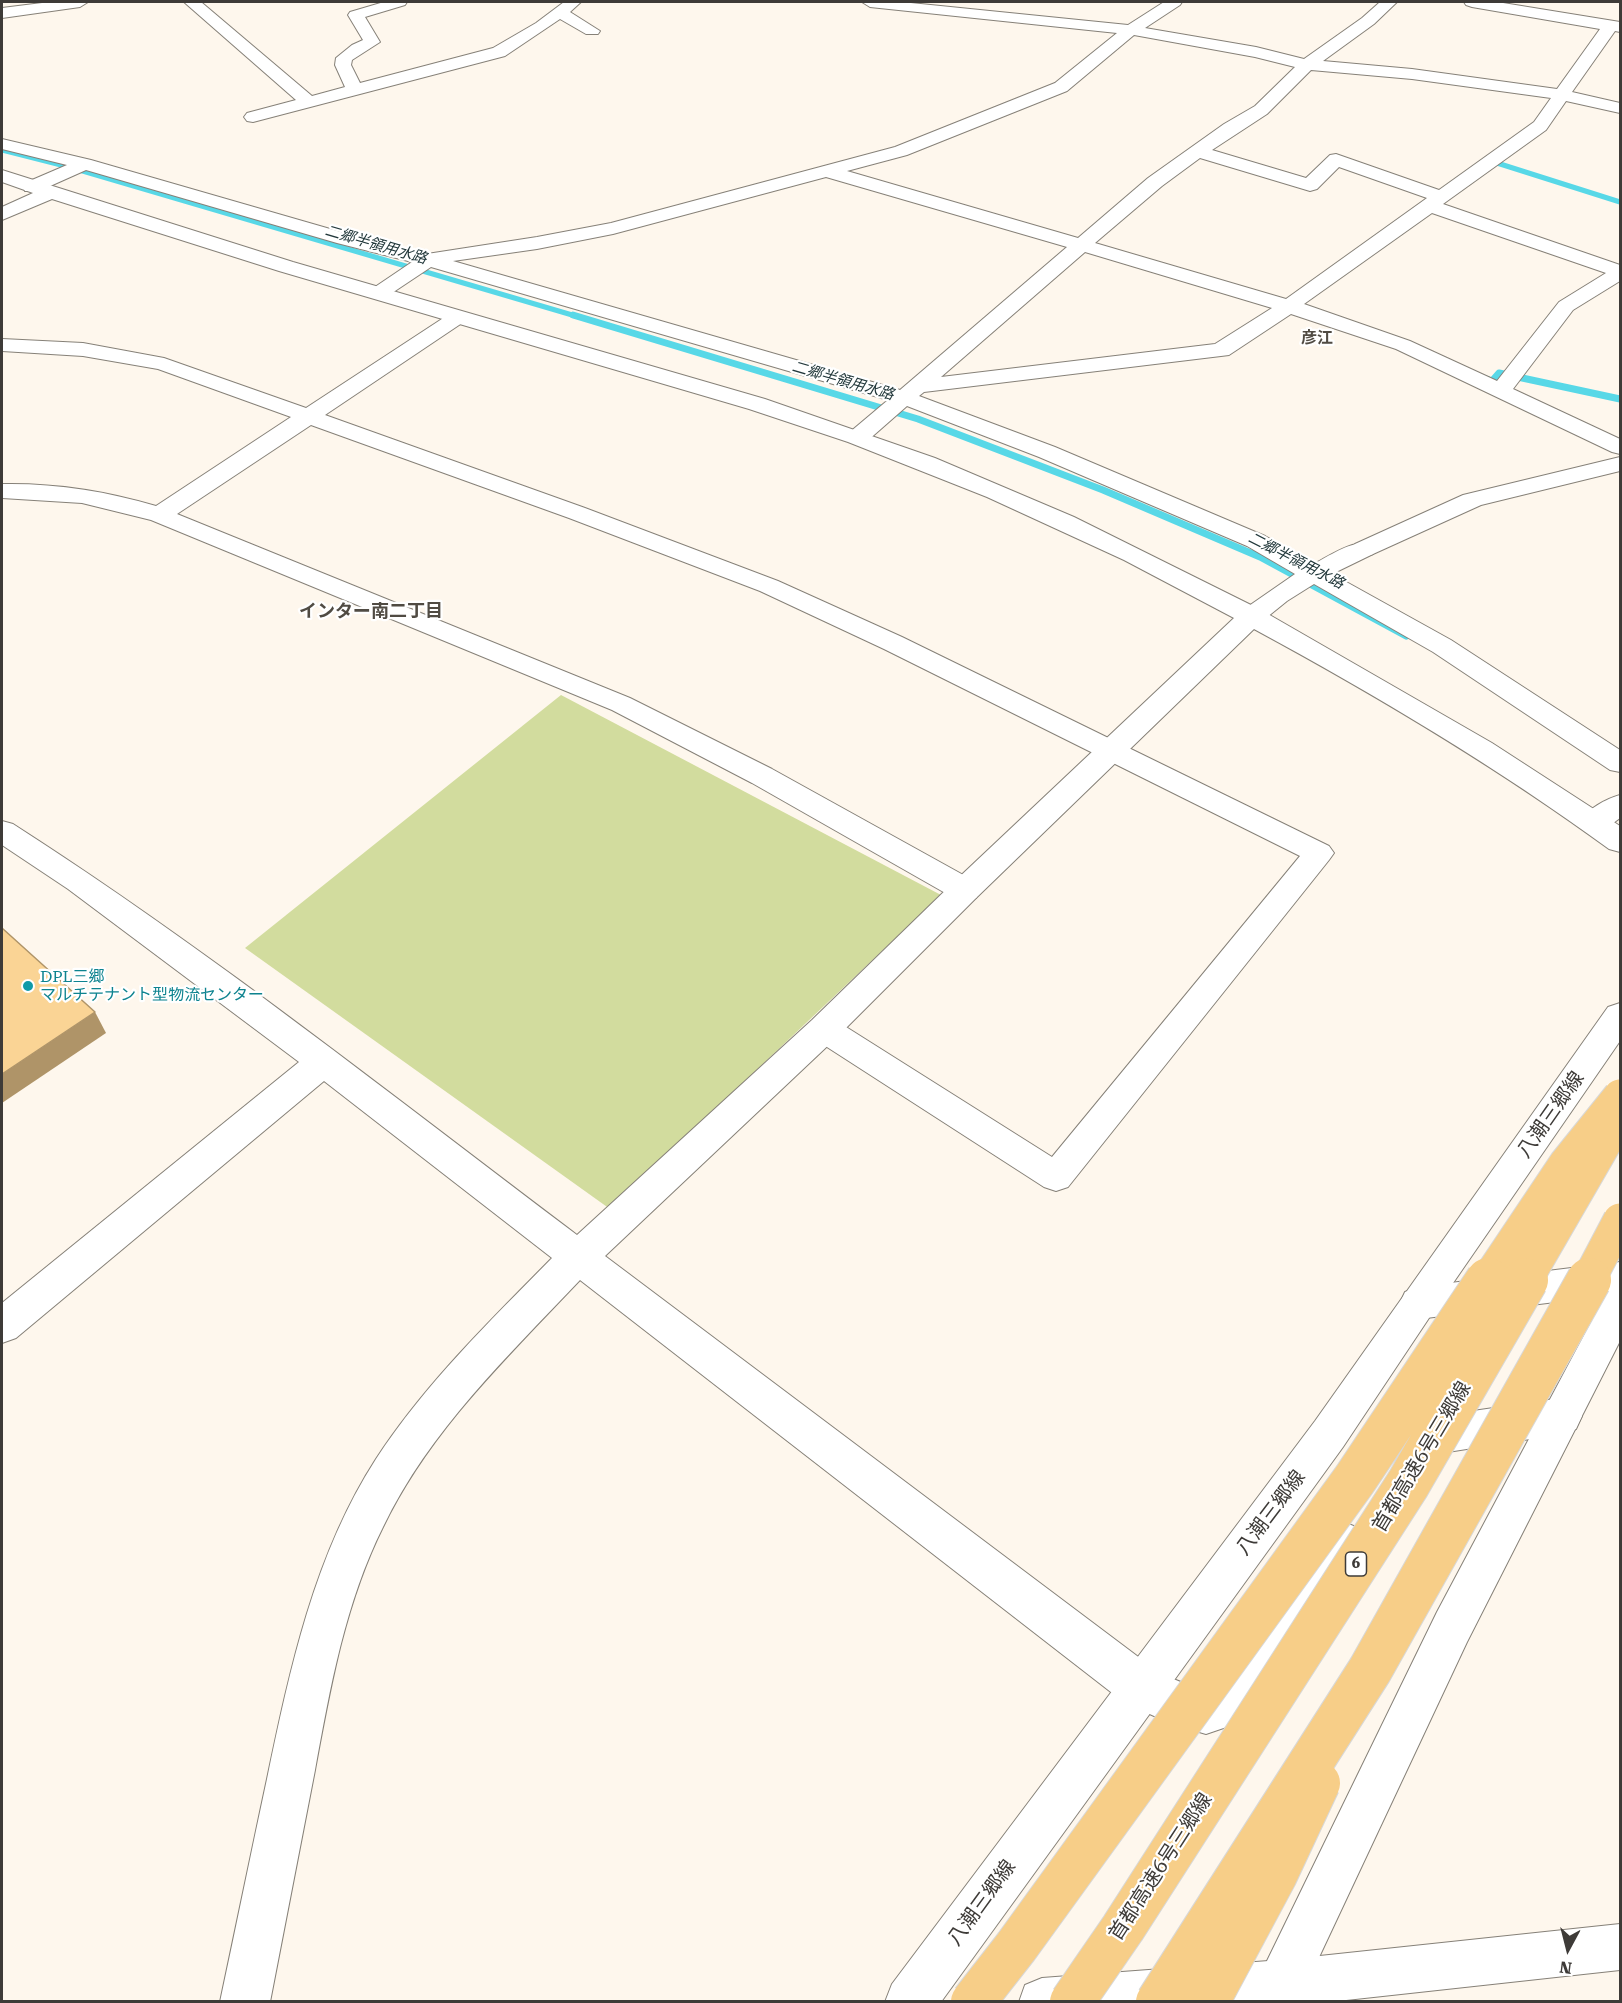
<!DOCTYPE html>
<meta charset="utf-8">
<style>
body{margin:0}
#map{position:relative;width:1622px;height:2003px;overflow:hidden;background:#fef7ed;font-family:"Roboto Serif",serif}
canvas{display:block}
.frame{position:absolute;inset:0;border:3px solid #3e3b38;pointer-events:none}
.north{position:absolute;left:1538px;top:1919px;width:60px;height:60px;-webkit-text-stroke:4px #fff;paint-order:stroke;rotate:187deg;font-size:16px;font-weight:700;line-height:24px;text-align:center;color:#3e3b38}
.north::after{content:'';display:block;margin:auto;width:21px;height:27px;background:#3e3b38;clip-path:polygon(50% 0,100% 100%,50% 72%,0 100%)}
</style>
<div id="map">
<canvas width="1622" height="2003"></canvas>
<div class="frame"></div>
<div class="north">N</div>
</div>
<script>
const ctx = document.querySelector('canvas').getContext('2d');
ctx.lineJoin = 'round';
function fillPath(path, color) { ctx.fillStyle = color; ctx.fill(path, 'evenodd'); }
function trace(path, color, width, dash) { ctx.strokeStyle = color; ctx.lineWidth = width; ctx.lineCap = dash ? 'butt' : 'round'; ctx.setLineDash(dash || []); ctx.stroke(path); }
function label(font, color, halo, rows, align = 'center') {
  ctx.font = font + ' "Roboto Serif","Noto Sans JP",serif'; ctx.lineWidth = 4.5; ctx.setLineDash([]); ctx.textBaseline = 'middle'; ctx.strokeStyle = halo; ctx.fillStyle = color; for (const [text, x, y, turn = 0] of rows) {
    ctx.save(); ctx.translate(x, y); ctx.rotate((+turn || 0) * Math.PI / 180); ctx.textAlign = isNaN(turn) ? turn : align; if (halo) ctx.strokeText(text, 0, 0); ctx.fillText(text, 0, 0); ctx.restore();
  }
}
fillPath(new Path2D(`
 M 561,695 L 941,895 L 610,1209 L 245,948 Z`), '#d2dc9e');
trace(new Path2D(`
 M 2,150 L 69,167 L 579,317
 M 1497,163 L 1620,202`), '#58d8e7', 5);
trace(new Path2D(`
 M 573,315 L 918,419 L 1103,490 L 1260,557 L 1406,636
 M 1483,378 L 1492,381 L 1499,373 L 1620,399`), '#58d8e7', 7);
const minor = new Path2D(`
 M 50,2 L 88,2 L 80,7 L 2,18 L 2,8 Z
 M 184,2 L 201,2 L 312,96 L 345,87 L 335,65 L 336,58 L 352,45 L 363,40 L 348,15 L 350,12 L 384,2 L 407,2 L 405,5 L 365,17 L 380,42 L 352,60 L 351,65 L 360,83 L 493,48 L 536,23 L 564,2 L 581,2 L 570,12 L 600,31 L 598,34 L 586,34 L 560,19 L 505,56 L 253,122 L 247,121 L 244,117 L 247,113 L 296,100 Z
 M 862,2 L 901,2 L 1128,25 L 1164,2 L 1182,2 L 1180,5 L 1145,28 L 1256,47 L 1304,59 L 1362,18 L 1380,2 L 1397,2 L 1374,24 L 1323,61 L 1412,69 L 1557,89 L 1600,29 L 1472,7 L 1466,5 L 1464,2 L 1497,2 L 1620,22 L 1620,32 L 1615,31 L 1572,92 L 1620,103 L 1620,113 L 1566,101 L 1546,130 L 1443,204 L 1620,265 L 1620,281 L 1573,310 L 1513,389 L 1620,439 L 1620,454 L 1612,452 L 1396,349 L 1291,314 L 1229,355 L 1221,356 L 924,392 L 919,396 L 1055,447 L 1265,536 L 1314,564 C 1331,555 1353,539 1373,544 L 1376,549 L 1373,554 L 1332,574 L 1451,640 L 1620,750 L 1620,772 L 1610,770 L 1433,652 L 1314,584 L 1287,601 L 1261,622 L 1252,624 L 1243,622 L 1239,616 L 1243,610 L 1295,574 L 1247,546 L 1039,457 L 907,406 L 866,442 L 858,444 L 850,442 L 847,437 L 850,432 L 888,400 L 431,267 L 386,297 L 372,297 L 369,293 L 372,289 L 412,262 L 337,243 L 86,170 L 39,191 L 25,191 L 23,187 L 25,183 L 67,165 L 2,149 L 2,139 L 91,160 L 351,235 L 427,254 L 537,237 L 611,223 L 895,147 L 1055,83 L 1117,33 L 870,7 ZM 1134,35 L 1255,57 L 1295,67 L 1255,106 L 1224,124 L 1148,178 L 1078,238 L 847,171 L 907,155 L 1067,91 ZM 1311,70 L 1412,79 L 1551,98 L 1534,122 L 1439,190 L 1336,154 L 1330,155 L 1306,178 L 1212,150 L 1267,114 ZM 1200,158 L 1310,191 L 1317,189 L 1339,167 L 1427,198 L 1286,299 L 1095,243 L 1162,186 ZM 826,177 L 1067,247 L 900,390 L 453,261 L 537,249 L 613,234 ZM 1432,213 L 1606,273 L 1559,302 L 1497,381 L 1410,341 L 1304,304 ZM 1085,252 L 1272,308 L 1215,344 L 941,377 Z
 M 458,311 L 465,313 L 468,317 L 465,321 L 325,415 L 585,508 L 778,581 L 902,637 L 1329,846 L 1334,853 L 1329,860 L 1068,1187 L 1056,1191 L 1044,1187 L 813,1038 L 808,1029 L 813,1020 L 824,1017 L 835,1020 L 1052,1157 L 1300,856 L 884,649 L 760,591 L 569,518 L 311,425 L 177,514 L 630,698 L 772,769 L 976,882 L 980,890 L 976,898 L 965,901 L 954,898 L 752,783 L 612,710 L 151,520 L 82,503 L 2,498 L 2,484 C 54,483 106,491 156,506 L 291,417 L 158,369 L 83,356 L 2,351 L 2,339 L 83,343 L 164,358 L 306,408 L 451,313 Z
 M 1620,795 L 1620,818 C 1608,827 1599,834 1584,829 L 1580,822 C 1587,809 1606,799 1620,795 Z
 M 1620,1262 L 1620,1294 L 1418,1319 L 1405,1314 L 1400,1303 L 1405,1292 L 1418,1287 Z
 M 1620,1924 L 1620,1970 L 1328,2002 L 1019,2002 L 1025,1985 L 1042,1978 L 1282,1960 Z`);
const tertiary = new Path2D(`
 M 2,170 L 293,262 L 765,399 L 935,458 L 1074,517 L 1261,610 L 1492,743 L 1620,826 L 1620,852 L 1609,849 C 1497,767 1376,695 1254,629 L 976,898 L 836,1038 L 605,1256 L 1157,1671 C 1177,1681 1197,1692 1220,1685 L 1331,1529 L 1346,1523 L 1361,1529 L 1367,1543 L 1361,1557 L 1250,1719 L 1206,1734 L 1172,1724 L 1125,1703 L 580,1280 C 508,1356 429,1431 383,1527 C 345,1603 330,1688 315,1770 C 300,1847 285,1924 270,2002 L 220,2002 C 236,1927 251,1853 267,1779 C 290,1669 314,1555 376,1459 C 425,1384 489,1322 552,1258 L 324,1081 L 16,1338 L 2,1343 L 2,1303 L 299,1062 L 68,889 L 2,845 L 2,821 L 13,824 C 208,949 391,1095 577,1235 L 812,1020 L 954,882 L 1234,618 L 1124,560 L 987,497 L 848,442 L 749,409 L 279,271 L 52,199 L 2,220 L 2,207 L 33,193 L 2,182 Z
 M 1620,457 L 1620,471 L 1481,505 L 1373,554 L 1364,557 L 1355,554 L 1351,549 L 1355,544 L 1463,495 Z
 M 1562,1398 L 1576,1403 L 1582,1416 L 1576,1429 L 1562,1434 L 1435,1454 L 1420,1461 L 1406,1455 L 1400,1442 L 1411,1424 L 1425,1418 Z`);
const secondary = new Path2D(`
 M 1620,1003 L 1620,1041 L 1431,1315 L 1343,1447 L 941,2002 L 885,2002 L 892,1984 L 1315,1421 L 1608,1007 Z
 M 1620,1287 L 1620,1341 L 1467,1642 L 1298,2002 L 1247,2002 L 1437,1612 L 1607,1292 Z`);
trace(minor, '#868178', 2);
trace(tertiary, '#868178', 2);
trace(secondary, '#868178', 2);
fillPath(minor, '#fff');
fillPath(tertiary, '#fff');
fillPath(secondary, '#fff');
const motorwayBridgeFar1 = new Path2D(`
 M 1487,1281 L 1566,1163 L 1620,1096
 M 1525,1281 L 1610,1134
 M 1588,1281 L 1620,1220`);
const motorwayBridge = new Path2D(`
 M 973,2002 L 1016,1947 L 1355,1479 L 1488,1280
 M 1072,2002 L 1123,1928 L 1408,1484 L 1526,1280
 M 1158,2002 L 1370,1670 L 1589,1280
 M 1207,2002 L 1275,1875 L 1318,1783`);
trace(motorwayBridgeFar1, '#d8d8d7', 35, []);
trace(motorwayBridge, '#d8d8d7', 46, []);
trace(motorwayBridgeFar1, '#f7ce88', 33);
trace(motorwayBridge, '#f7ce88', 44);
fillPath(new Path2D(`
 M 95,1012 L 106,1033 L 2,1103 L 2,1074 Z`), '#af9468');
const building = new Path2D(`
 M 2,928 L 95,1012 L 2,1074 Z`);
fillPath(building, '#fad495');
trace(building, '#af9468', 1.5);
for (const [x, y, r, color] of [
 [28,986,6,"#0f9aa8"]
]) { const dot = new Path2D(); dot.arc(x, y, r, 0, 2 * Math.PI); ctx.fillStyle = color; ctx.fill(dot); trace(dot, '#fff', 2); }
label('italic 15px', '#22383b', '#fff', [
 ["二郷半領用水路",376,245,16],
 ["二郷半領用水路",843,381,16],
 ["二郷半領用水路",1296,561,27]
]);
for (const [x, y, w] of [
 [1356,1564,21]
]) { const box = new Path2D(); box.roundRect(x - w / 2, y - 12, w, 24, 4.5); ctx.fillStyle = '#fff'; ctx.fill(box); trace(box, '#3e3b38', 1.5); }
label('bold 15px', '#3e3b38', null, [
 ["6",1356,1564]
]);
label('bold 16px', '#504b43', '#fff', [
 ["彦江",1317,338]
]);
label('16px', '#0d838f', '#fff', [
 ["DPL三郷",40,977],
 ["マルチテナント型物流センター",40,995]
], 'left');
label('bold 18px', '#504b43', '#fff', [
 ["インター南二丁目",371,612]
]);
label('20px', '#3e3b38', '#fff', [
 ["八潮三郷線",1551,1115,-55],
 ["首都高速6号三郷線",1422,1457,-59],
 ["八潮三郷線",1271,1513,-53],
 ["首都高速6号三郷線",1161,1867,-57],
 ["八潮三郷線",982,1903,-54]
]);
</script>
